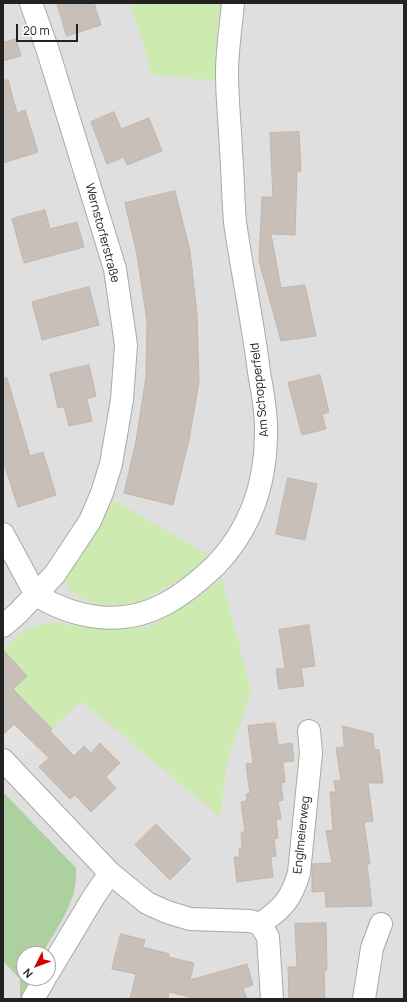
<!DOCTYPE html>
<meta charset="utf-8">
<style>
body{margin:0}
#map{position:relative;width:407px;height:1002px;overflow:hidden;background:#f2efe9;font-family:Manrope,sans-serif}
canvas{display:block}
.frame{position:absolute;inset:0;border:4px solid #222;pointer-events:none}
.north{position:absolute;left:16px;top:946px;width:40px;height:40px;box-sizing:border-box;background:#fff;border:1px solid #a7a7a7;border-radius:50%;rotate:228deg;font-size:11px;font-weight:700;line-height:16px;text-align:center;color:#222}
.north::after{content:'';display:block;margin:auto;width:14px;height:18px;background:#d40000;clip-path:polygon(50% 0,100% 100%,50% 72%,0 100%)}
.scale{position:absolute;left:16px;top:24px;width:62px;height:18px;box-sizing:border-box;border:2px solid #222;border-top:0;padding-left:5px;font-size:12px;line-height:14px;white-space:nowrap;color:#222;-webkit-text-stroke:3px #fff;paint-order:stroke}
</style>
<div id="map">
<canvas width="407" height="1002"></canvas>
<div class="frame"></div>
<div class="north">N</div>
<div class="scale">20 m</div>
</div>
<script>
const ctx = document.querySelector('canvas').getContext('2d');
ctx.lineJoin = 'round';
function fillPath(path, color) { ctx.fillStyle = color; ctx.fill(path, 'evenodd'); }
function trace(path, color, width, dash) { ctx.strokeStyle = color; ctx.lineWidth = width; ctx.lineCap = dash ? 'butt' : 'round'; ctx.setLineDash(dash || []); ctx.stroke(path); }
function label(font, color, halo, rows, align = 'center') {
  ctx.font = font + ' Manrope,sans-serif'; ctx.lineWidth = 3; ctx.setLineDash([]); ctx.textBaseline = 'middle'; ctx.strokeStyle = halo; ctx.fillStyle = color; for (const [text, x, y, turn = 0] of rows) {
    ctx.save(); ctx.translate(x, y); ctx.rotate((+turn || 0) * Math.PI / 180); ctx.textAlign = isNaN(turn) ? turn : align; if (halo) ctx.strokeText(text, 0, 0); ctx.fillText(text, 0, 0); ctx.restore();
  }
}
fillPath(new Path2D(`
 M 3,3 L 404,3 L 404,999 L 3,999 ZM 24,954 L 48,954 L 48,978 L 24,978 Z`), '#e0dfdf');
fillPath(new Path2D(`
 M 129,3 L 221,3 L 217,36 L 216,81 L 151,74 L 143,42 Z
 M 114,500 L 209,555 L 182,579 L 135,604 L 102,605 L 92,603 L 70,591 L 65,580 L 69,566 L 98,527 Z
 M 222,578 L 251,692 L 227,762 L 220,817 L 81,701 L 52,729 L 13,689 L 27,676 L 3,649 L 17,635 L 29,628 L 50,622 L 100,629 L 148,627 L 175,612 Z`), '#cdebb0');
fillPath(new Path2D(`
 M 3,792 L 76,868 C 79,899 57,928 42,954 L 24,954 L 24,978 L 32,978 L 25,999 L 20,999 L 20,979 L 3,961 Z`), '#add19e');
fillPath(new Path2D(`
 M 3,723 L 14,724 L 35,744 L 36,746 L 22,760 L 3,740 Z`), '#e2e2e2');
const building = new Path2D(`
 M 57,3 L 94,3 L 101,25 L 67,36 Z
 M 16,39 L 21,56 L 3,61 L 3,43 Z
 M 3,80 L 8,80 L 17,113 L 25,110 L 38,152 L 3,163 Z
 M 114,112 L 121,129 L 149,118 L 162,151 L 127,165 L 124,157 L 107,164 L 91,122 Z
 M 299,132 L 301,171 L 297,171 L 295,235 L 271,234 L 281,288 L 305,285 L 316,336 L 281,341 L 259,261 L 262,197 L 273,197 L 270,133 Z
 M 175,191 L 190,251 L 197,314 L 199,382 L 189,440 L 173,505 L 124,493 L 136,441 L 146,377 L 147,321 L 137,255 L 125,203 Z
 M 45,210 L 50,229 L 77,222 L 84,247 L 24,263 L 12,219 Z
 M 89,287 L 99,325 L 42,340 L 32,302 Z
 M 89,365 L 96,396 L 87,399 L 92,421 L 69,426 L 64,407 L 58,408 L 50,374 Z
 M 320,375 L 329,412 L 322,414 L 326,429 L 302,435 L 288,383 Z
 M 7,378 L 30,456 L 43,452 L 56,495 L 18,507 L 3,461 L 3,379 Z
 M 288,478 L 317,484 L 305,540 L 276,534 Z
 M 309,625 L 315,666 L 301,668 L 304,686 L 279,689 L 276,669 L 285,668 L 279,630 Z
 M 3,650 L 27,676 L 13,689 L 52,729 L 50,731 L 74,756 L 84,746 L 91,753 L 100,743 L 120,763 L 106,777 L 116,788 L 91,812 L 75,795 L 70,799 L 39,767 L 49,758 L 14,724 L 3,735 Z
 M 275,723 L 278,745 L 292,743 L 294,761 L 283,762 L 285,782 L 281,783 L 283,800 L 278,801 L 281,819 L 276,819 L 278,838 L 274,839 L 276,856 L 271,857 L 273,877 L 237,882 L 234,857 L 240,857 L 239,849 L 242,848 L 241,832 L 245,832 L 241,802 L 247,801 L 246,794 L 250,794 L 246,764 L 253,763 L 248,726 Z
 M 343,726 L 373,734 L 374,749 L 379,750 L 383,783 L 368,783 L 373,821 L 364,822 L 370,864 L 367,864 L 372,906 L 326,907 L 325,891 L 312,892 L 312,864 L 332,863 L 326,831 L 333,830 L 330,792 L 336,792 L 334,781 L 341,780 L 336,748 L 344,747 Z
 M 156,824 L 191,859 L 170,880 L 135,845 Z
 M 326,923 L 327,970 L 324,970 L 325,999 L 289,999 L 288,967 L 297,967 L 295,924 Z
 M 121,934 L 145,940 L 143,947 L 169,954 L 168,957 L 194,963 L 190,980 L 247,964 L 253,985 L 243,988 L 247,999 L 197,999 L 169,992 L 168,999 L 130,999 L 136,974 L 112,969 Z`);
fillPath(building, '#c7bfb8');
trace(building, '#c4b6ab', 1);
const minor = new Path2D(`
 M 3,534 L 36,595
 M 36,595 C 76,619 122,627 165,604 C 184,594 199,581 215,566 C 252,528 267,479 266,427 C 266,409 262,390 259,372 C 253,322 242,272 235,222 C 233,199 233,175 231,151 C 230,125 227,99 227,73 C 227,50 231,26 233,3
 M 3,626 L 18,613 L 55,574 L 90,521 L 102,493 L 111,464 L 122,400 L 126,345 L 115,269 L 48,51 L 31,3
 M 3,760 L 110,873 L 147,903 L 167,912 L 190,919 L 250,921 L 260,924 L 268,937 L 272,999
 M 260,924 C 282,909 291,900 299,873 L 311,753 L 309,731
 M 48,973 L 93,898 L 110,873
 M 33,999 L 45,978
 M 364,999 L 372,948 L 381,924`);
trace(minor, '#a9a9a9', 24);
trace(minor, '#fff', 22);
label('12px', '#222', '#fff', [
 ["Wernstorferstraße",102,233,75],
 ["Am Schopperfeld",260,390,-96],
 ["Englmeierweg",302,835,-84]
]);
</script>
